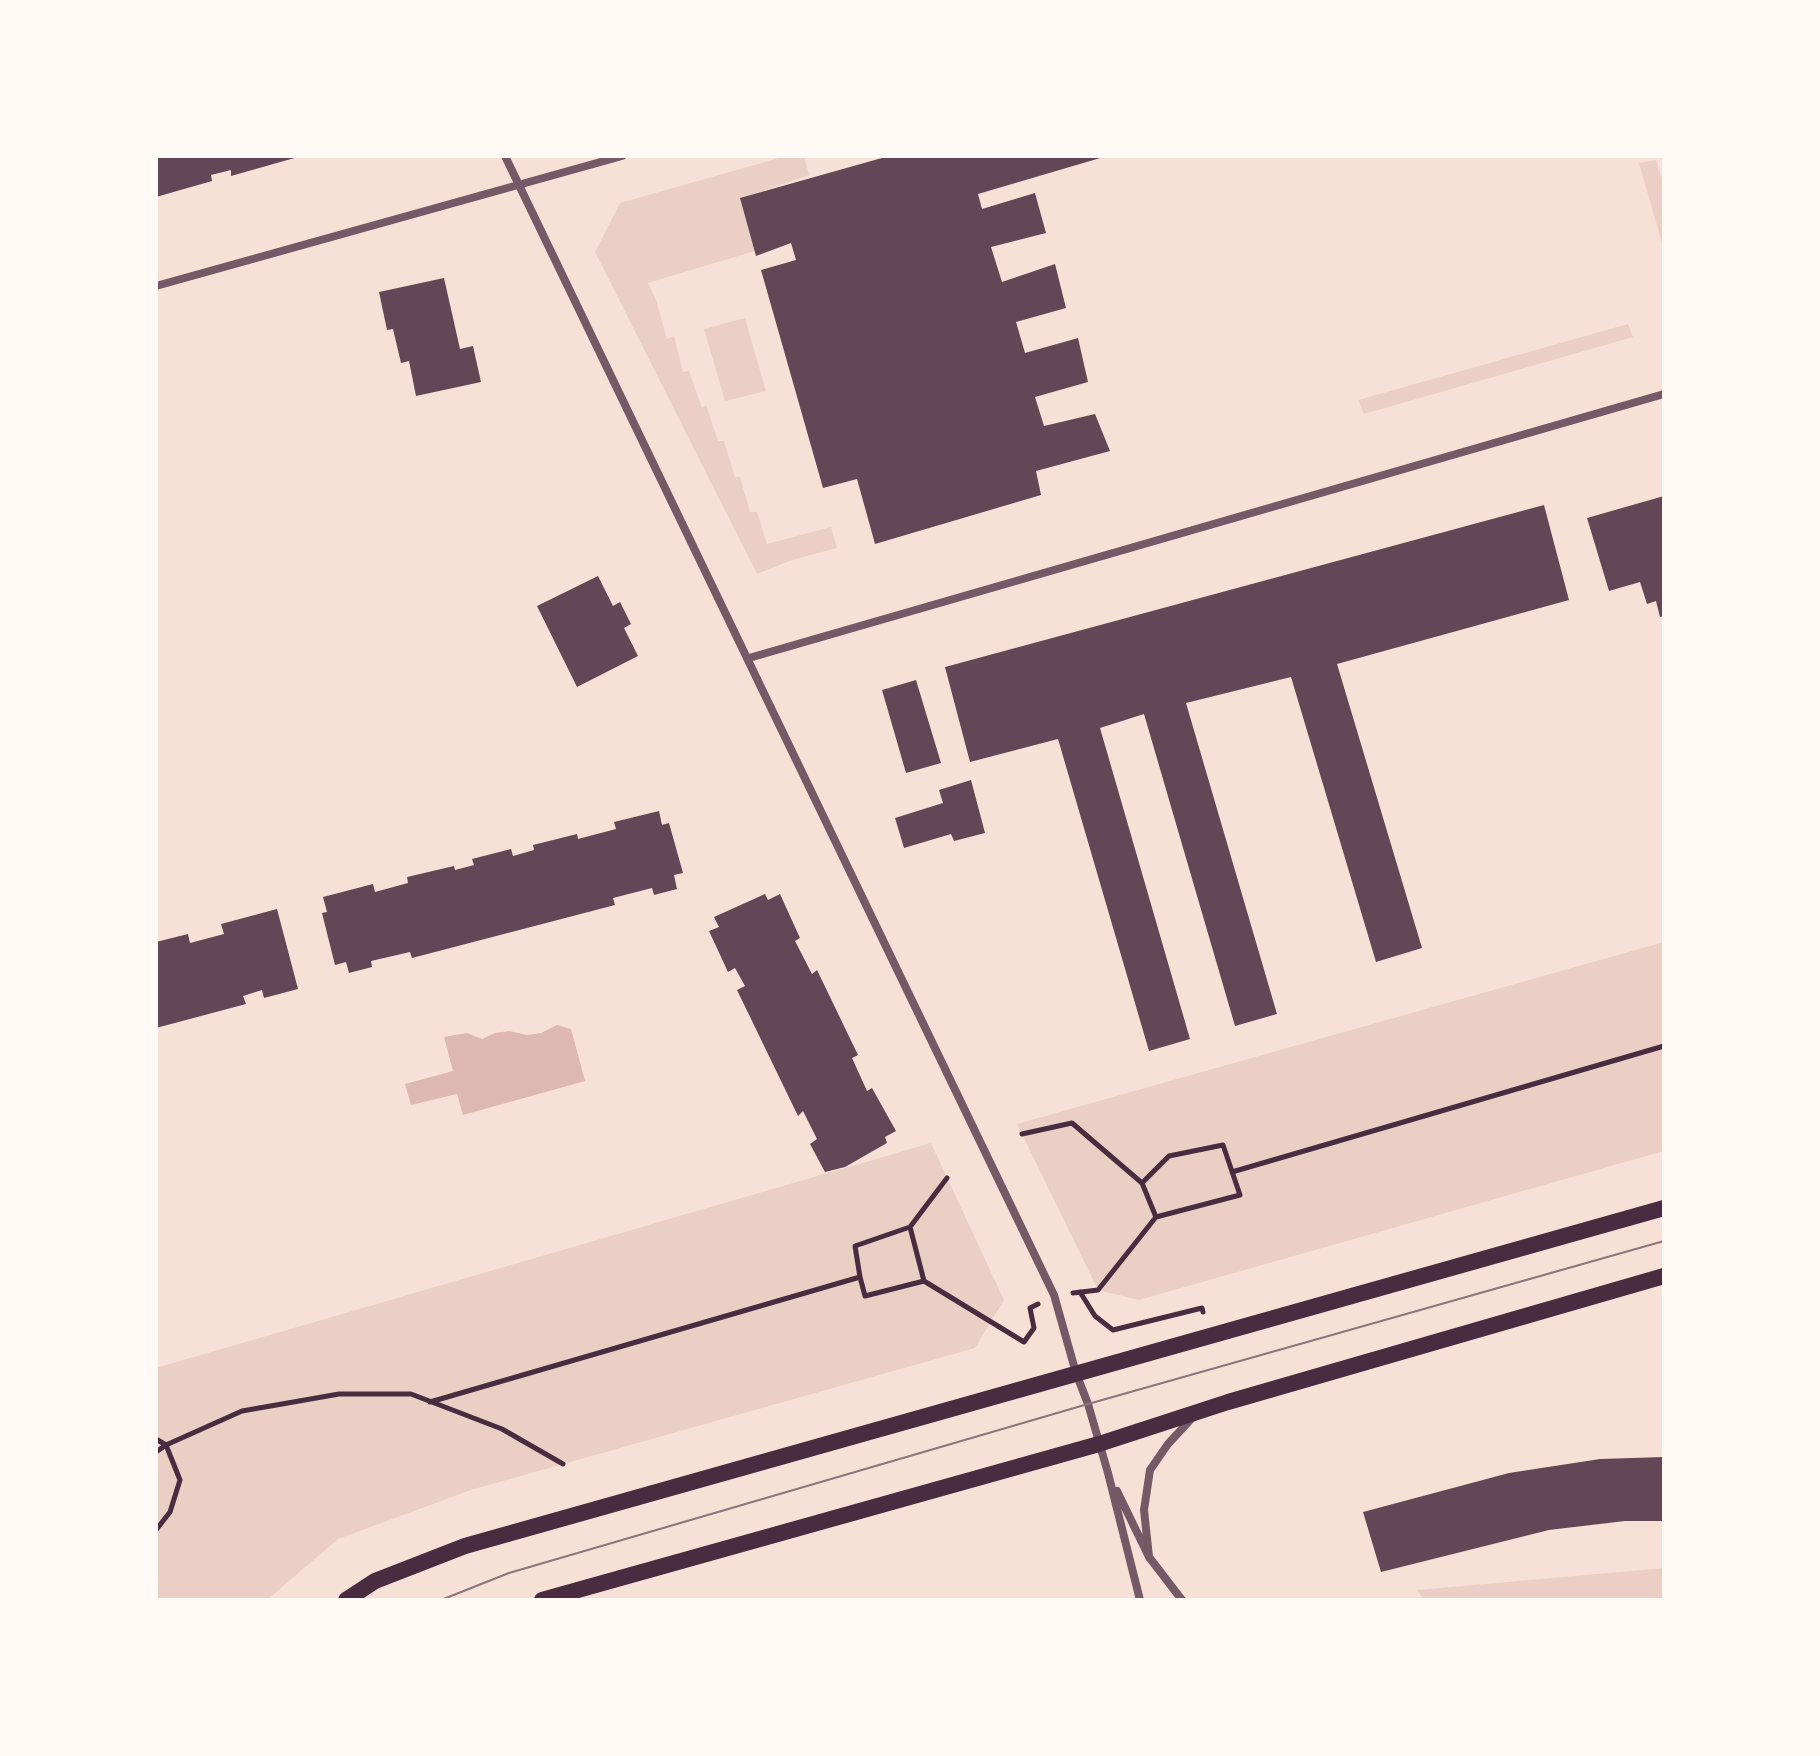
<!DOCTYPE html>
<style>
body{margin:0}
#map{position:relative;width:1820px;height:1756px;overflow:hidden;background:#f7e1d7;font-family:"Roboto Serif",serif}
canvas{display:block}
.frame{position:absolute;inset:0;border:158px solid #fffaf5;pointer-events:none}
</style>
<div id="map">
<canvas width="1820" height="1756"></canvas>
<div class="frame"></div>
</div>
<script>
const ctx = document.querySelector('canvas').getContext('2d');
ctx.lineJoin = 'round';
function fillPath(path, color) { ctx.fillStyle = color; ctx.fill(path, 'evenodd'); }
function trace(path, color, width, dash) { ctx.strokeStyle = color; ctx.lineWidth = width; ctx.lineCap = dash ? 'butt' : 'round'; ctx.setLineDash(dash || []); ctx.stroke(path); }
fillPath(new Path2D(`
 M 786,156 L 804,156 L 809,175 L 741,198 L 755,251 L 648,283 L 656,300 L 667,339 L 674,336 L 683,372 L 689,371 L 702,408 L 706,405 L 718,441 L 724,441 L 735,477 L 740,477 L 750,512 L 757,512 L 767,544 L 831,527 L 837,548 L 792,560 L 757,574 L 595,252 L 620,203 Z
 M 1656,160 L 1664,186 L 1664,250 L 1639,163 Z
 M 745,318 L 766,391 L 725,401 L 704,329 Z
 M 1628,324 L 1633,337 L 1364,414 L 1358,400 Z
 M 1664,942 L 1664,1151 L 1139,1300 L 1098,1290 L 1017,1124 Z
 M 931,1143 L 1004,1300 L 975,1348 L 471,1490 L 338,1539 L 267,1600 L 156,1600 L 156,1368 Z
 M 1664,1568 L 1664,1600 L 1424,1600 L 1417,1590 Z`), '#ebcfc5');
fillPath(new Path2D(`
 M 557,1025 L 571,1029 L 585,1081 L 463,1115 L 457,1094 L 411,1105 L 405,1084 L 453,1071 L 444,1037 L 467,1033 L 482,1039 L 495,1033 L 509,1031 L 527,1035 L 541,1033 Z`), '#dcb8b0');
fillPath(new Path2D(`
 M 156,156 L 298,156 L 298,157 L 231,176 L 231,170 L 211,175 L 212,181 L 156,197 Z
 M 889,156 L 1107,156 L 978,194 L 982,209 L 1035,193 L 1046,233 L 991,247 L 1002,282 L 1055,264 L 1066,308 L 1016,322 L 1025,353 L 1078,338 L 1088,382 L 1035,397 L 1044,426 L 1095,414 L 1110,451 L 1036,471 L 1041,495 L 875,544 L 857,479 L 823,488 L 761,270 L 796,260 L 791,243 L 756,256 L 740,198 Z
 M 444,278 L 460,349 L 473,346 L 481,382 L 416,396 L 409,361 L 401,363 L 393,329 L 387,330 L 379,292 Z
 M 1664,496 L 1664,616 L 1660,617 L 1656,601 L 1647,604 L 1640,582 L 1609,591 L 1587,518 Z
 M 1544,505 L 1569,600 L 1337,664 L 1422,948 L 1376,962 L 1291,677 L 1186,703 L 1277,1014 L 1235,1026 L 1144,714 L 1100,728 L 1190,1039 L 1149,1051 L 1058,739 L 970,762 L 945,667 Z
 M 598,576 L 613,606 L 620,602 L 631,624 L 624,628 L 638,656 L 577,687 L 537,606 Z
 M 916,680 L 941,763 L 906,773 L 882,690 Z
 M 971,780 L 985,833 L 954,841 L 951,834 L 904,848 L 895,818 L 943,803 L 939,790 Z
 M 659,811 L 662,825 L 669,823 L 683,873 L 674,875 L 677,889 L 654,895 L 652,888 L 613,898 L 615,905 L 412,958 L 410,952 L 371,961 L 372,967 L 349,973 L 346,962 L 335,965 L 322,913 L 327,912 L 323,897 L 373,884 L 375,892 L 408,883 L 407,877 L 454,866 L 455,870 L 474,865 L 472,859 L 511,849 L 513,856 L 534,850 L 533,845 L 577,834 L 578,839 L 616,829 L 614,822 Z
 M 765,894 L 768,900 L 780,894 L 800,938 L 795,941 L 812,974 L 817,970 L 858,1055 L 852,1058 L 867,1091 L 872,1088 L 896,1131 L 885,1137 L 887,1143 L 845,1167 L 825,1172 L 810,1144 L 817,1139 L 803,1111 L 798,1116 L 737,990 L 745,986 L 735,968 L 728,972 L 709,931 L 719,927 L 714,917 Z
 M 277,909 L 298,989 L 264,998 L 262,990 L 243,996 L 246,1004 L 156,1028 L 156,942 L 188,934 L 190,943 L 224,934 L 221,924 Z
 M 1664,1457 L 1664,1521 L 1625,1521 L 1549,1530 L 1381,1572 L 1363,1512 L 1509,1473 L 1600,1459 Z`), '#644757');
trace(new Path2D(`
 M 1022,1134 L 1072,1123 L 1142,1183
 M 1232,1172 L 1664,1046
 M 910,1227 L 947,1178
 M 860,1277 L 855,1246 L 910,1227 L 924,1281
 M 1080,1292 L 1095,1316 L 1113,1330 L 1202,1308 L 1203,1312
 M 1073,1293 L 1098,1290 L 1156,1217 L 1240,1195 L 1223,1145 L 1169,1156 L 1142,1183 L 1156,1217
 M 430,1402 L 860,1277 L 865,1296 L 924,1281 L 1024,1342 L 1034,1328 L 1030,1308 L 1038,1304
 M 156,1439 L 166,1445 L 180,1480 L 170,1512 L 156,1530
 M 156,1452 L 166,1445 L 242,1411 L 339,1394 L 411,1394 L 502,1429 L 563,1464`), '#4a2c40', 5);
trace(new Path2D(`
 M 505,156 L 1054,1295 L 1076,1373 L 1088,1404 L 1108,1473 L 1140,1600
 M 156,286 L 622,156
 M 749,658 L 1664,394
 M 1117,1491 L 1149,1557 L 1182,1600
 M 1149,1557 L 1144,1510 L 1150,1470 L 1168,1444 L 1192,1418`), '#755966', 8);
trace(new Path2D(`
 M 346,1600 L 375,1581 L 465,1546 L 1664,1208
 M 542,1600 L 1099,1444 L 1228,1402 L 1664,1276`), '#4a2c40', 16);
trace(new Path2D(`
 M 441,1600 L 509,1573 L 1088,1404 L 1664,1241`), '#8f747c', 2);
</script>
